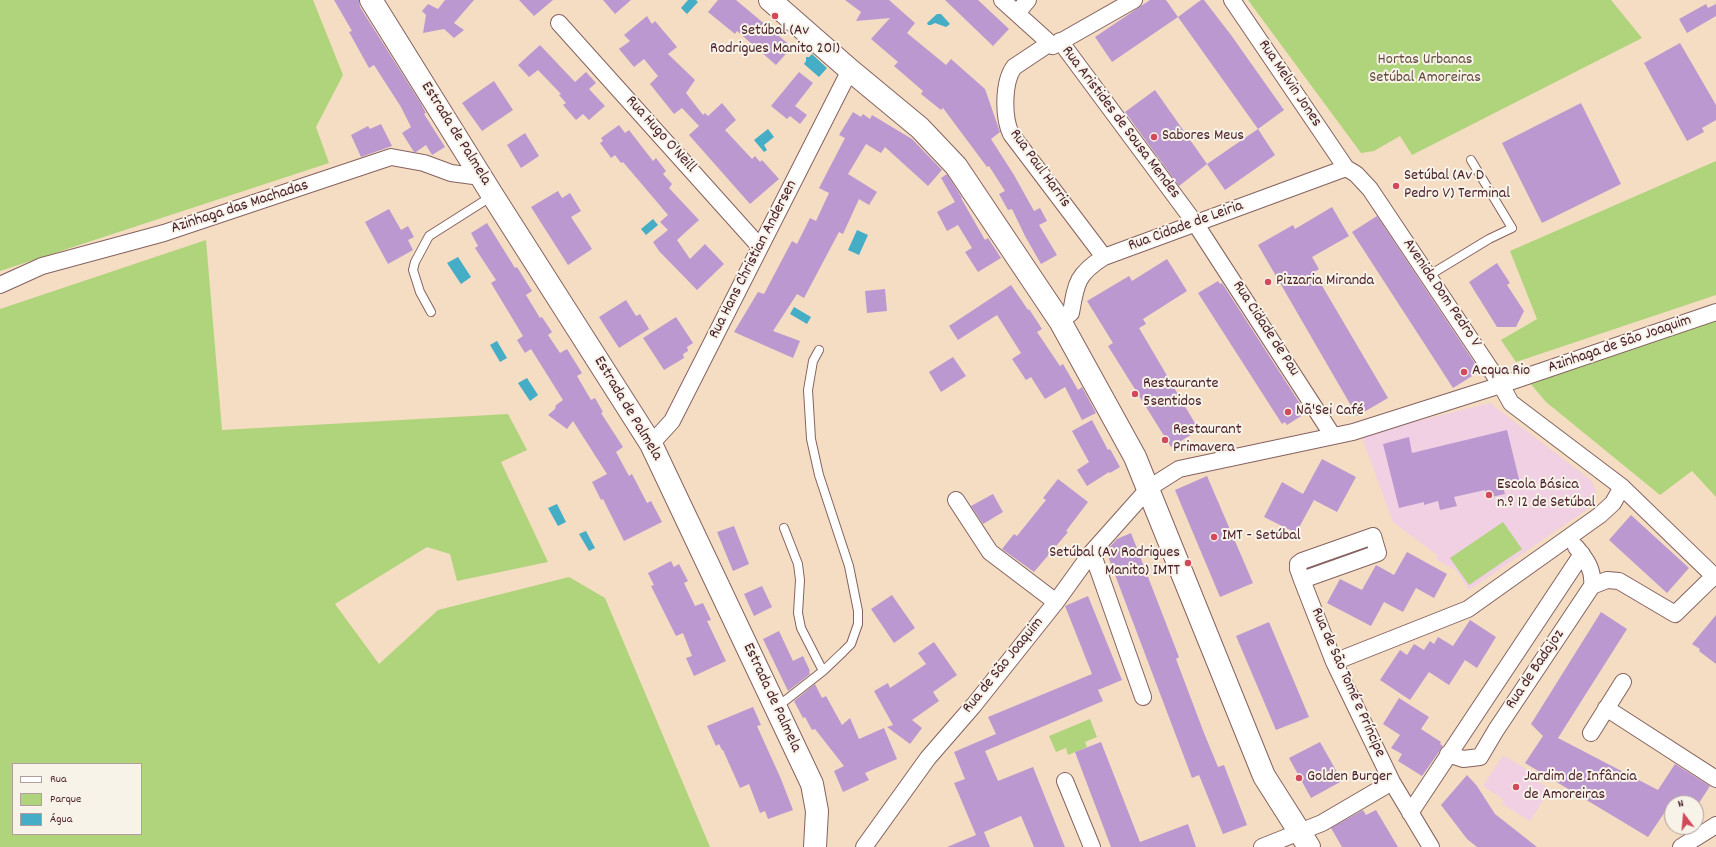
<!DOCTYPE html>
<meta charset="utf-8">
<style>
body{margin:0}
#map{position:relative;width:1716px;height:847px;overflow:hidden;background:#f4ddc2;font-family:Dekko,sans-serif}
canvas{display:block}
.legend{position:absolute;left:12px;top:763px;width:130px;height:72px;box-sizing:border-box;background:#f7f3e8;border:1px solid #b29e9c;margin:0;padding:5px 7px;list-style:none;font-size:12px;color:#4a1f2b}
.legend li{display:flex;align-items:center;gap:8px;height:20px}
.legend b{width:20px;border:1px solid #b29e9c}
.north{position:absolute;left:1664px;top:795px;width:40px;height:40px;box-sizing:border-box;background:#f7f3e8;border:1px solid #b29e9c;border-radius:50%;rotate:344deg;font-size:11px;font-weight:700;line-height:16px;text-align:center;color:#4a1f2b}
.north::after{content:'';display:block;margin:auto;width:14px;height:18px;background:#d1495b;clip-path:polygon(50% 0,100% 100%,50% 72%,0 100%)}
</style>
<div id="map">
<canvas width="1716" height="847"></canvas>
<ul class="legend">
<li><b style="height:5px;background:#fff"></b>Rua</li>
<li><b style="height:11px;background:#b0d47c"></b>Parque</li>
<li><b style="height:11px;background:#45adc5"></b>Água</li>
</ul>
<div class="north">N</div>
</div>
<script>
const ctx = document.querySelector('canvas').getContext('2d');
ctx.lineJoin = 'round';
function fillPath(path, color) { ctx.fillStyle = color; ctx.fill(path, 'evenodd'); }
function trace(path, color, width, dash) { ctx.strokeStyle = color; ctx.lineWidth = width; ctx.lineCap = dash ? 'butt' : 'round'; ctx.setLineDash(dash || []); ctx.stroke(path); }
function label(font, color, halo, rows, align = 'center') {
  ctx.font = font + ' Dekko,sans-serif'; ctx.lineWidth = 4; ctx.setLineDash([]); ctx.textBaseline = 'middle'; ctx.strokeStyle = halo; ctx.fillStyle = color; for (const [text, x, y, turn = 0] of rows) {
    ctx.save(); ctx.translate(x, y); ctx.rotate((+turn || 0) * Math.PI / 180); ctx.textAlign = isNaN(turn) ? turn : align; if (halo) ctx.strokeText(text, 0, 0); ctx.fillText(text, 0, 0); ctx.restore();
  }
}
fillPath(new Path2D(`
 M 1490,403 L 1592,481 L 1596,491 L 1594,500 L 1588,509 L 1469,590 L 1455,569 L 1437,560 L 1437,555 L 1393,522 L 1361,435 Z
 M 1503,755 L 1537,776 L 1535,780 L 1550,789 L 1530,821 L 1502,804 L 1504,800 L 1483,786 Z`), '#f1d0e3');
fillPath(new Path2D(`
 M 0,0 L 313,0 L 343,75 L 316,127 L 329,163 L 0,271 Z
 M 1248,0 L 1611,0 L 1642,38 L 1412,155 L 1400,136 L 1374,151 L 1361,153 Z
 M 1716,161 L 1716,295 L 1516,362 L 1501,340 L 1537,319 L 1510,251 Z
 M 206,240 L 222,430 L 508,414 L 527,450 L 501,462 L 548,562 L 457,581 L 450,554 L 427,547 L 335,604 L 379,664 L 438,610 L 569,577 L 605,598 L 710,847 L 0,847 L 0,309 ZM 13,764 L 141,764 L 141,834 L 13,834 Z
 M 1716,321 L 1716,497 L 1692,471 L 1660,495 L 1546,402 L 1529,382 Z
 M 1503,522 L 1522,549 L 1469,585 L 1450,558 Z
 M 1090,719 L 1097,737 L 1085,742 L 1087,747 L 1068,755 L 1066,748 L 1056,752 L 1049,736 Z`), '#b0d47c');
fillPath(new Path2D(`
 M 688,0 L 696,0 L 698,2 L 687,14 L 681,8 Z
 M 937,14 L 941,14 L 950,24 L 946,27 L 935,23 L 931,25 L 928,25 L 927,23 Z
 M 812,54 L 827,68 L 819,77 L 804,64 L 806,61 L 806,57 L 809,57 Z
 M 768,129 L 774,137 L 764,145 L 767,150 L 764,152 L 754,140 Z
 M 653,219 L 658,225 L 646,235 L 641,229 Z
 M 857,230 L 868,235 L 859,255 L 848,250 Z
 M 458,257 L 471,277 L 461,284 L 447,263 Z
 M 794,307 L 811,317 L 807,324 L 790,314 Z
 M 497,341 L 507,358 L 500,362 L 490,345 Z
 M 527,378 L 538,395 L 530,401 L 518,383 Z
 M 557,504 L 566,522 L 558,526 L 548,508 Z
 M 586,531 L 595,548 L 589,551 L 579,534 Z`), '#45adc5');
fillPath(new Path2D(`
 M 334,0 L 359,0 L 360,7 L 420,102 L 426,113 L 424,114 L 445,147 L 432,155 L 426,145 L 416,152 L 414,152 L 402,133 L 411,127 L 401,107 L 374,65 L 369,68 L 349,32 L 352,31 Z
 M 445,0 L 474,0 L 454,23 L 464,30 L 454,38 L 444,29 L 423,33 L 426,15 L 422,11 L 428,4 L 438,9 Z
 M 519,0 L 553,0 L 534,16 Z
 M 603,0 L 631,0 L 615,14 Z
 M 718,0 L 736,0 L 792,47 L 776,65 L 737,31 L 735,34 L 708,12 Z
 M 845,0 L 889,0 L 915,23 L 907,33 L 946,65 L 951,59 L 985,89 L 1000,132 L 991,139 L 1014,175 L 1034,211 L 1040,208 L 1047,221 L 1039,225 L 1057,255 L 1041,264 L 1025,236 L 1012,209 L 1008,210 L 999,194 L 1005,191 L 989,166 L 987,167 L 943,108 L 941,110 L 921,94 L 923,91 L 894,66 L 898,62 L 871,39 L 890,18 L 856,21 L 861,12 Z
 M 945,0 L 978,0 L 1009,29 L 993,46 Z
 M 1150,0 L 1166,0 L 1178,17 L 1112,62 L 1095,37 Z
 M 1201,0 L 1204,0 L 1231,35 L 1284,110 L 1258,129 L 1178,17 Z
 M 1706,4 L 1708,8 L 1716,4 L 1716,16 L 1687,33 L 1679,19 Z
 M 647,16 L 652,24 L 655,21 L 677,47 L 668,54 L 695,80 L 686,93 L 703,115 L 705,113 L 708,116 L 722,103 L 736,120 L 725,130 L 752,159 L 755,156 L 760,162 L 762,160 L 779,179 L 750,204 L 689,135 L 699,126 L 682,108 L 674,114 L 650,84 L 658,76 L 644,59 L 634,67 L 619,49 L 630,41 L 624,35 Z
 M 1680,43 L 1716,105 L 1716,120 L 1702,128 L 1704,132 L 1687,141 L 1644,63 Z
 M 540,45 L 575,82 L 586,72 L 596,83 L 589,89 L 605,106 L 589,120 L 583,114 L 576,120 L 563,105 L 566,103 L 559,95 L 561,94 L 538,70 L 529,77 L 518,65 Z
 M 799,72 L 813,83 L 795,106 L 807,115 L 800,124 L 790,116 L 787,119 L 771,106 Z
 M 494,81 L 513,110 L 482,131 L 462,103 Z
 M 1155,90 L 1207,164 L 1179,186 L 1125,112 Z
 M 1581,103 L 1621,184 L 1542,223 L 1502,143 Z
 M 853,112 L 861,117 L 863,114 L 870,119 L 872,115 L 912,139 L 942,170 L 928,186 L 885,147 L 881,153 L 866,144 L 848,174 L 877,192 L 869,205 L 859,199 L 843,234 L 839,232 L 804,298 L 797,294 L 773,331 L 800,341 L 793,358 L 734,332 L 758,292 L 764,294 L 792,241 L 797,244 L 810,218 L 816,221 L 829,193 L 819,188 L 845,138 L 839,135 Z
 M 381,124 L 392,146 L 361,157 L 351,135 L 368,126 L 370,129 Z
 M 619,125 L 625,133 L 629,130 L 653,161 L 656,158 L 666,171 L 663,174 L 672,184 L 669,188 L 699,220 L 677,240 L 690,259 L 705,244 L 724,264 L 697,290 L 659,251 L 653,242 L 668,230 L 660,222 L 668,215 L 623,162 L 621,163 L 615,155 L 611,158 L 600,143 L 603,141 L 601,138 Z
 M 1258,129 L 1275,155 L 1225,190 L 1207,164 Z
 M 525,133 L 539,156 L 521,168 L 507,145 Z
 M 947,174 L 962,198 L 961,198 L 985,240 L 988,238 L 1001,258 L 978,272 L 965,252 L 972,248 L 958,225 L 947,231 L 937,212 L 955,202 L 941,178 Z
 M 558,191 L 562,198 L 570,193 L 581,211 L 571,217 L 592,249 L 568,265 L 531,207 Z
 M 1332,207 L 1349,236 L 1312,257 L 1319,269 L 1314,272 L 1388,398 L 1357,416 L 1258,245 L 1293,225 L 1295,229 Z
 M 389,209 L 401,230 L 408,226 L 414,237 L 408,240 L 413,250 L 388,264 L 365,222 Z
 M 1377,216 L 1480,371 L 1453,388 L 1352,232 Z
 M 487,223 L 515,268 L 517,267 L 532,291 L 526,295 L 540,318 L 542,317 L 552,332 L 548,335 L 560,353 L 567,349 L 582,373 L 577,376 L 591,400 L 595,398 L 603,412 L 601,413 L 623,447 L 616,452 L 629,476 L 632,474 L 647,503 L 651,501 L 662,522 L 624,541 L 603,499 L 601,500 L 592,482 L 607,474 L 573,421 L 567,429 L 548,415 L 555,409 L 556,405 L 563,400 L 531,349 L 525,353 L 517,340 L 523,336 L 491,283 L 496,280 L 475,248 L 478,246 L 471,233 Z
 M 1167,259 L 1187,291 L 1143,319 L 1146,324 L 1139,328 L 1199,430 L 1171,447 L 1108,346 L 1113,343 L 1087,301 L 1129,276 L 1132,281 Z
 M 1497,263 L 1510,283 L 1507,285 L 1524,311 L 1516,327 L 1497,327 L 1469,282 Z
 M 1218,281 L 1220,284 L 1222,283 L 1306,413 L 1287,425 L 1285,422 L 1282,424 L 1198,293 Z
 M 1011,285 L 1028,310 L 1029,309 L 1042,329 L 1037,332 L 1060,366 L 1063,364 L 1078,390 L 1082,387 L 1096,413 L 1082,420 L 1065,387 L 1045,399 L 1031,377 L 1026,380 L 1012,359 L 1021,353 L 997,315 L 958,340 L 949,326 Z
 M 885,289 L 887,311 L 867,313 L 865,291 Z
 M 626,300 L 636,316 L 640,314 L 649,329 L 619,348 L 599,317 Z
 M 676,317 L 693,343 L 687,347 L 688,351 L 683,354 L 684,358 L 664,370 L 643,338 Z
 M 953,357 L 966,376 L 941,392 L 929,372 Z
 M 1092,420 L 1108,450 L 1110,449 L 1120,467 L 1110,473 L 1109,472 L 1087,486 L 1077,470 L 1089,462 L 1072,431 Z
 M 1507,430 L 1520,483 L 1503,487 L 1505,494 L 1487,498 L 1485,490 L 1454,497 L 1457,506 L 1440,510 L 1438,501 L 1424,505 L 1424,502 L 1399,508 L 1383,444 L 1409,437 L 1412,453 Z
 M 1322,459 L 1356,477 L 1337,512 L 1314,500 L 1296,533 L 1264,517 L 1282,482 L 1303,494 Z
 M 1207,476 L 1253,583 L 1220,597 L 1175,490 Z
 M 1058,479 L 1088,502 L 1066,531 L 1068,532 L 1034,572 L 1002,549 L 1014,534 L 1017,536 L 1046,500 L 1043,498 Z
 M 993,494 L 1003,512 L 983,524 L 971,506 Z
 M 1631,515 L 1689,568 L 1667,593 L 1609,540 Z
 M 734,526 L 749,564 L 733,571 L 717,532 Z
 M 1131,533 L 1179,657 L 1176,659 L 1204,733 L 1218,767 L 1224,765 L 1247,825 L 1223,834 L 1199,775 L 1192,778 L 1106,551 L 1117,539 Z
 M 1407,552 L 1447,574 L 1434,598 L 1416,588 L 1403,612 L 1384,602 L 1371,626 L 1327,603 L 1340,579 L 1362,590 L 1376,565 L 1394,575 Z
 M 671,561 L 674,567 L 679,564 L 688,581 L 684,583 L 695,606 L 703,603 L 711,620 L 707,621 L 726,661 L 694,676 L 686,658 L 692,656 L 683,633 L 676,636 L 651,586 L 654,585 L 648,573 Z
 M 762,586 L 772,607 L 754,616 L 744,594 Z
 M 892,595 L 915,628 L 894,643 L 871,609 Z
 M 1088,596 L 1122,680 L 1098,690 L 1103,701 L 985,751 L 998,781 L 1033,767 L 1065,847 L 1034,847 L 1021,816 L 984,832 L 990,847 L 947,847 L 976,835 L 954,783 L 965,779 L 954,752 L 996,734 L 988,717 L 1092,674 L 1065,606 Z
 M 1601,612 L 1627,629 L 1558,738 L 1658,790 L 1675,764 L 1710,786 L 1699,803 L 1671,803 L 1648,837 L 1525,763 L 1543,736 L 1531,724 Z
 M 1716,615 L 1716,664 L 1699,651 L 1700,649 L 1692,644 Z
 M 1470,620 L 1496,637 L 1477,668 L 1465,660 L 1449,685 L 1429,672 L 1410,700 L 1380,680 L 1400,650 L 1407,655 L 1414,644 L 1424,650 L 1430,641 L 1434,644 L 1438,637 L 1453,646 Z
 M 1269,622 L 1309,717 L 1276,730 L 1236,636 Z
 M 779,631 L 793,661 L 803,656 L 810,671 L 809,672 L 810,674 L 788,691 L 763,639 Z
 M 934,642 L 957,675 L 933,692 L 939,701 L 912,720 L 922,728 L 910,744 L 887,727 L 893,725 L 874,691 L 888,683 L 890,688 L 926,664 L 918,653 Z
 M 815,684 L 822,698 L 826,696 L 842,725 L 850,718 L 859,739 L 884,728 L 897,759 L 865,773 L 869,780 L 843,792 L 834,771 L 844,766 L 815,729 L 812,730 L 805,717 L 803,718 L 794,701 Z
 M 1399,698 L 1429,717 L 1421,729 L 1441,742 L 1440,744 L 1443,746 L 1422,776 L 1398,761 L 1402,754 L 1391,748 L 1400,735 L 1383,724 Z
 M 753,707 L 761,725 L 757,726 L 781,779 L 793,810 L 768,819 L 765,811 L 760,813 L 749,784 L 740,788 L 723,750 L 722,750 L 719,744 L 716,746 L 707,726 Z
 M 1101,742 L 1140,842 L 1188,824 L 1196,847 L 1111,847 L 1075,752 Z
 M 1320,742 L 1342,781 L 1311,798 L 1289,758 Z
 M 1467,775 L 1477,786 L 1495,814 L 1537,847 L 1477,847 L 1467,839 L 1441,805 Z
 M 1363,810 L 1366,815 L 1376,810 L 1398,847 L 1342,847 L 1331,828 Z`), '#bc98d0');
const lane = new Path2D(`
 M 1428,276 L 1489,239 L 1512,228 L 1471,160
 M 431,312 L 420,292 L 413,270 L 415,262 L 429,236 L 492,196
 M 784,528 L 798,564 L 800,580 L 798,613 L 801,628 L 823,671
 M 777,707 L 823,671 L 843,652 L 851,644 L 858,624 L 858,611 L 849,566 L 819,475 L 811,439 L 808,390 L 813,361 L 819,350`);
const street = new Path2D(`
 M 1002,0 L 1053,46 L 1134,0
 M 1232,0 L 1346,168 L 1356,174 L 1370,189 L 1501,385 L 1511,403 L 1622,487 L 1716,578
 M 1017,13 L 1028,0
 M 559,23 L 760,247
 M 1060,41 L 1195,223 L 1333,436
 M 1050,43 L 1014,67 C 1003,82 1003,117 1011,134 L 1104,257
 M 0,285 L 42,266 L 164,233 L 391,157 L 424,163 L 451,173 L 481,177
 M 1060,321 L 1071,313 C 1076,283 1077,274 1104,257 L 1346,168
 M 651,444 L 672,421 L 850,70
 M 956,500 L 990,552 L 1056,602
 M 1092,552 L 1143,697
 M 1302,580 L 1378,553 L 1373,536 L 1302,561 L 1298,564 L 1298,569 L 1302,580 L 1334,662 L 1392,782 L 1431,847
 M 1592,586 L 1607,580 L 1619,581 L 1675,614 L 1714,576
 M 1334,662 L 1468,609 L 1600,515 L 1613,503 L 1622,487
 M 1606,708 L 1716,779
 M 1591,733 L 1623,682
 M 1448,754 L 1463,759 L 1480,757 L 1496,730 L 1592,586 C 1594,570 1586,559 1576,547
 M 1065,781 L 1092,847
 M 1410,813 L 1582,554
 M 864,847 L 928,758 L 974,705 L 1056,602 L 1092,552 L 1149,488 L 1179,469 L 1353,432 L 1501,385 L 1716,312
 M 1262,847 L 1322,823 L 1392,782
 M 1681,847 L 1716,825`);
const secondary = new Path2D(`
 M 371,0 L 493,196 L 651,444 L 812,784 L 817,811 L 815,847
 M 770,0 L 850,70 L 920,128 L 956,166 L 1060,321 L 1135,457 L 1264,776 L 1309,847`);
trace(lane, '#866260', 10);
trace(street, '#866260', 18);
trace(secondary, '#866260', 24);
trace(lane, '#fff', 8);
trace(street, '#fff', 16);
trace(secondary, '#fff', 22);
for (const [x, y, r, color] of [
 [775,16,4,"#d1495b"],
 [1154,137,4,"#d1495b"],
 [1396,186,4,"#d1495b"],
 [1268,282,4,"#d1495b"],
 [1464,372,4,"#d1495b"],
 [1135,394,4,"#d1495b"],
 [1288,412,4,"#d1495b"],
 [1165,440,4,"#d1495b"],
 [1489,495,4,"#d1495b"],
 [1214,537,4,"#d1495b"],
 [1188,563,4,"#d1495b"],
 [1299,778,4,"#d1495b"],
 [1516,787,4,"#d1495b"]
]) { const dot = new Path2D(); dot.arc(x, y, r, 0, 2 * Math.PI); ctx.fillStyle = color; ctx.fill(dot); trace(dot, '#f7f3e8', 1.5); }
label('16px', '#4a1f2b', '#f7f3e8', [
 ["Setúbal (Av",775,32,"center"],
 ["Rodrigues Manito 201)",775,50,"center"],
 ["Sabores Meus",1162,137],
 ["Setúbal (Av D",1404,177],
 ["Pedro V) Terminal",1404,195],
 ["Pizzaria Miranda",1276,282],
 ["Acqua Rio",1472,372],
 ["Restaurante",1143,385],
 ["5sentidos",1143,403],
 ["Nã'Sei Café",1296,412],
 ["Restaurant",1173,431],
 ["Primavera",1173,449],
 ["Escola Básica",1497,486],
 ["n.º 12 de Setúbal",1497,504],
 ["IMT - Setúbal",1222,537],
 ["Setúbal (Av Rodrigues",1180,554,"right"],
 ["Manito) IMTT",1180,572,"right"],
 ["Golden Burger",1307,778],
 ["Jardim de Infância",1524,778],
 ["de Amoreiras",1524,796]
], 'left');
label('16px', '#644c3f', '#f7f3e8', [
 ["Hortas Urbanas",1425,61],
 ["Setúbal Amoreiras",1425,79]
]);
label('16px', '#4a1f2b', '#f7f3e8', [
 ["Rua Melvin Jones",1289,84,56],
 ["Rua Aristides de Sousa Mendes",1120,123,53],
 ["Estrada de Palmela",455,134,58],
 ["Rua Hugo O'Neill",660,135,48],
 ["Rua Paul Harris",1039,169,54],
 ["Azinhaga das Machadas",240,208,-18],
 ["Rua Cidade de Leiria",1186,227,-20],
 ["Rua Hans Christian Andersen",754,260,-63],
 ["Avenida Dom Pedro V",1441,294,56],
 ["Rua Cidade de Pau",1265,329,57],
 ["Azinhaga de São Joaquim",1620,345,-19],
 ["Estrada de Palmela",627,409,59],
 ["Rua de São Joaquim",1004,666,-51],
 ["Rua de Badajoz",1536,670,-56],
 ["Rua de São Tomé e Príncipe",1347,683,66],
 ["Estrada de Palmela",771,698,65]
]);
</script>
